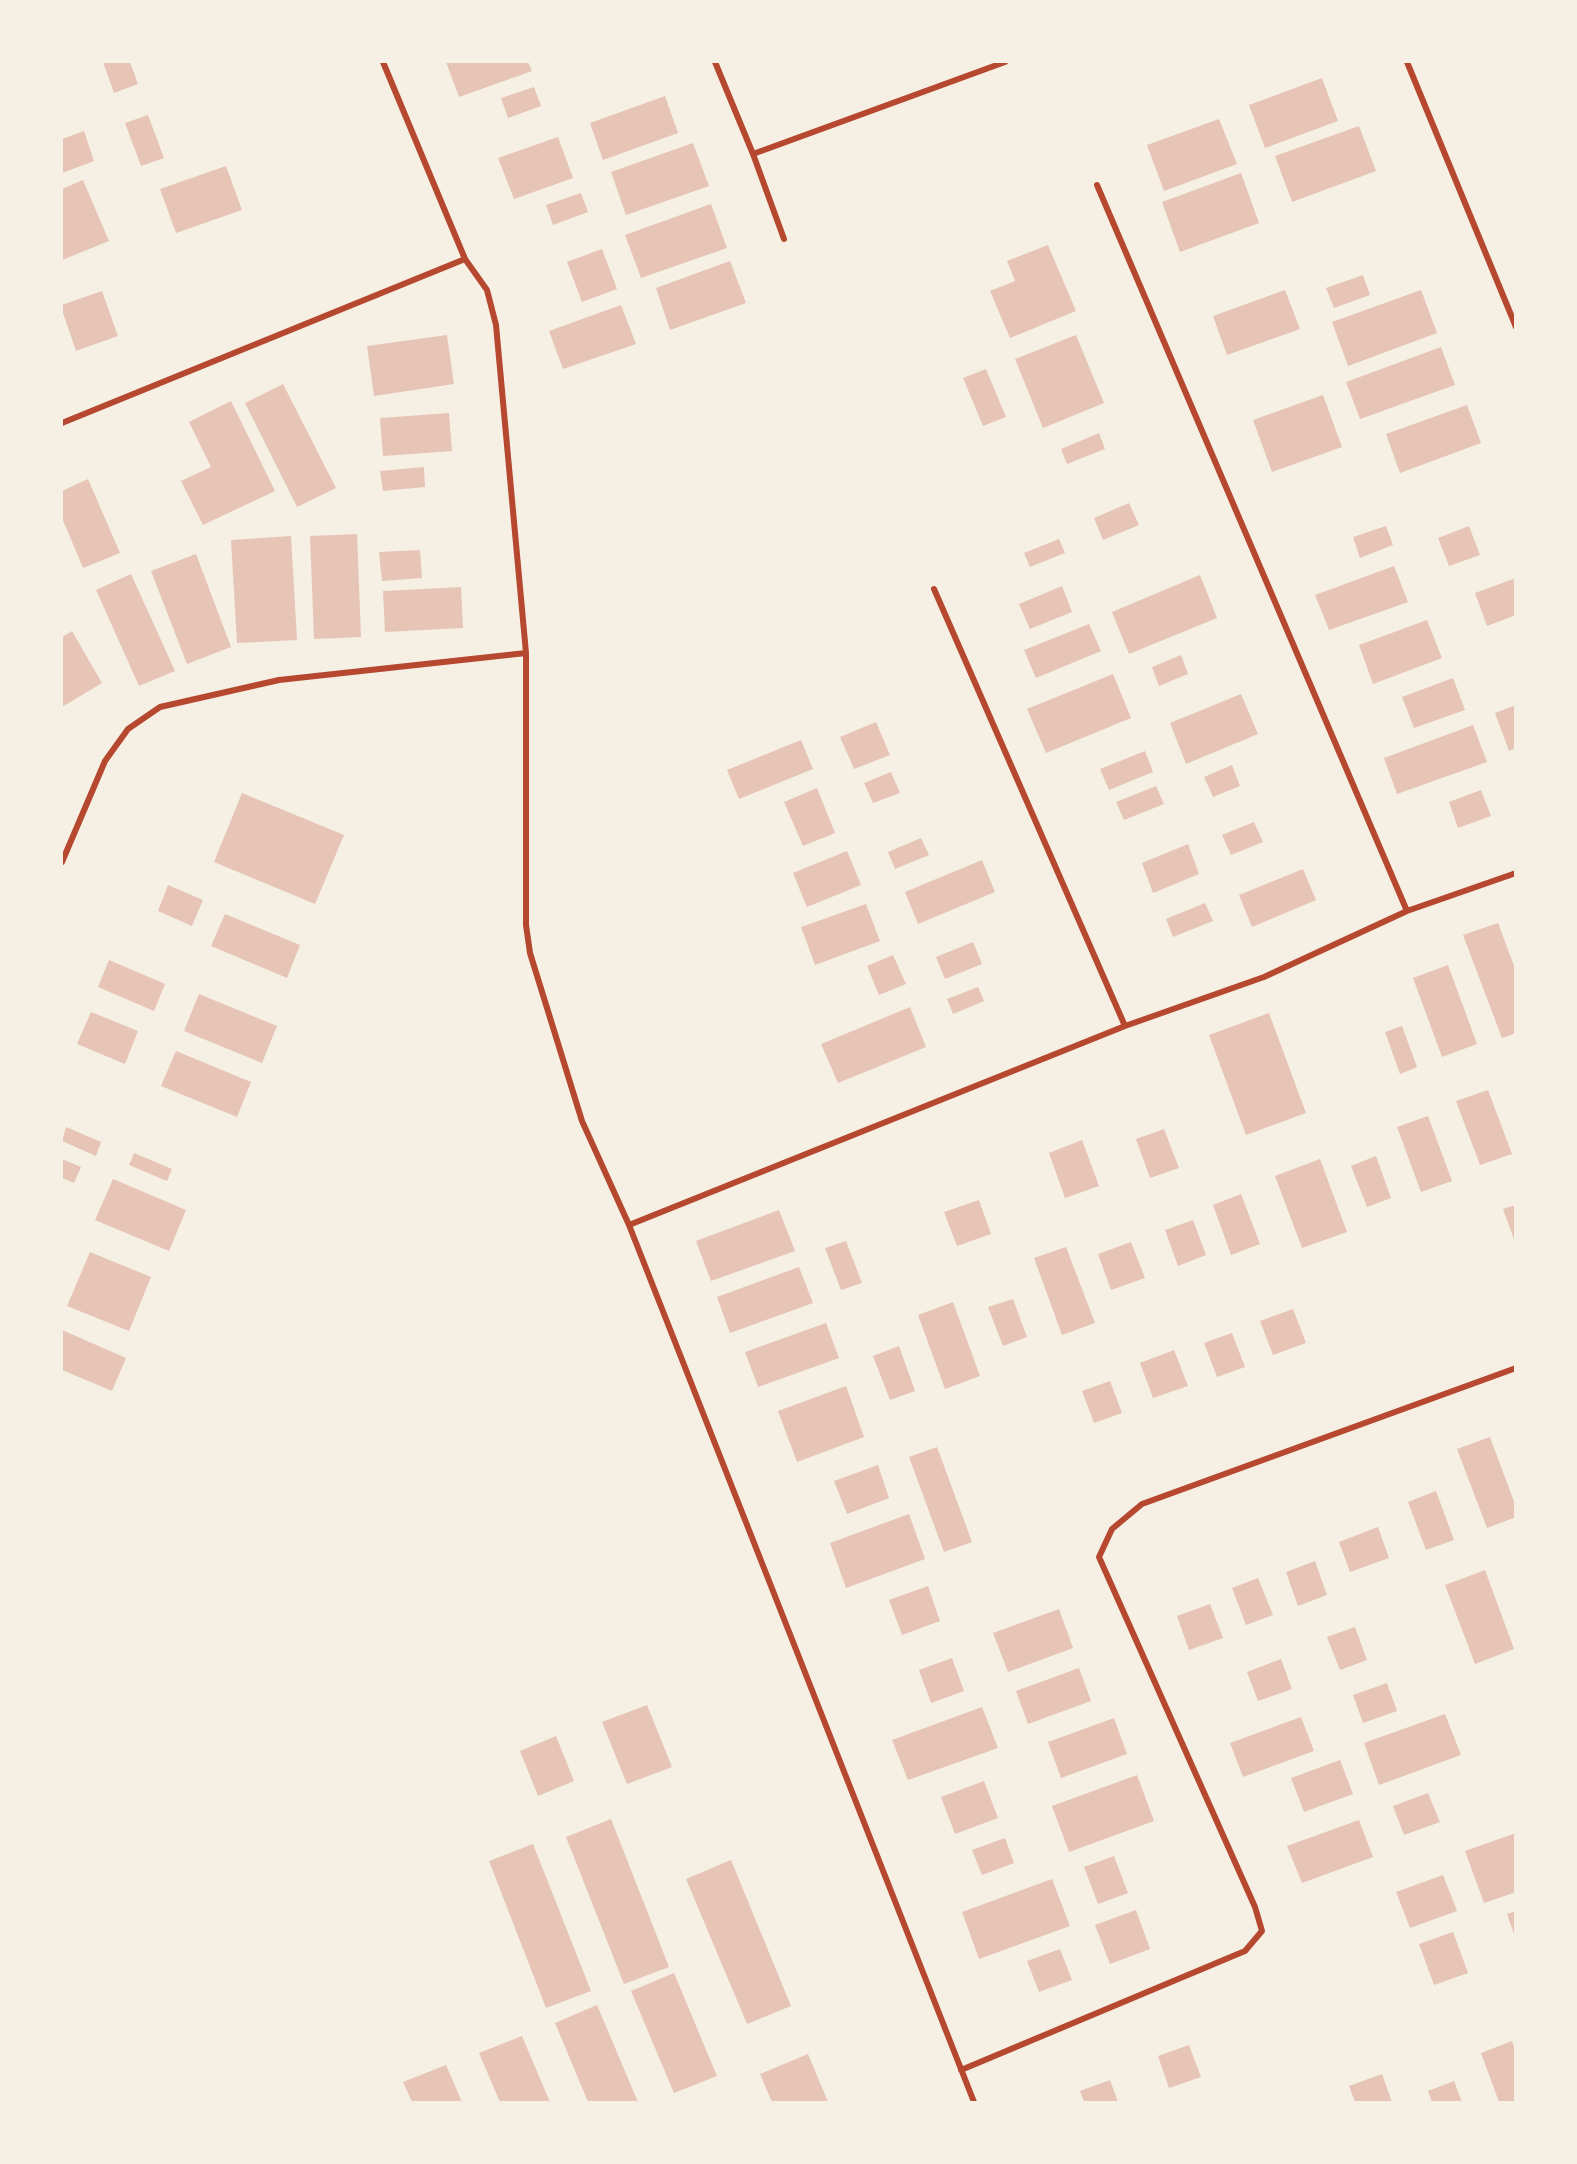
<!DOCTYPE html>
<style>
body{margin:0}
#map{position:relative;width:1577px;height:2164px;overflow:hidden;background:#f6efe4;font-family:Manrope,sans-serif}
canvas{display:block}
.frame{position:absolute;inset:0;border:63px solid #f6efe4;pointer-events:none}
</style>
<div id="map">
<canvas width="1577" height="2164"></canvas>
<div class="frame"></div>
</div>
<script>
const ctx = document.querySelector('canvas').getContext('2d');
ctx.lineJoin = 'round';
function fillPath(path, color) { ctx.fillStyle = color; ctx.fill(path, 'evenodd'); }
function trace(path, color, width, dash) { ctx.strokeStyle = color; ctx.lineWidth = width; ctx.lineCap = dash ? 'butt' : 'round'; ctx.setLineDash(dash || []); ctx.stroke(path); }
fillPath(new Path2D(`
 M 103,62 L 130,62 L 138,84 L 114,93 Z
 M 446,62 L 528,62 L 532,71 L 459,97 Z
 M 1322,78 L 1338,121 L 1265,148 L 1249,105 Z
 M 534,87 L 541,106 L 508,118 L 501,98 Z
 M 665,96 L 678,133 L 603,160 L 590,123 Z
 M 148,115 L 164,158 L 141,166 L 125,123 Z
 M 1219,119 L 1237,164 L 1164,191 L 1147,145 Z
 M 1359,126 L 1376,171 L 1292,202 L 1275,156 Z
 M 84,131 L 94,161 L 62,173 L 62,139 Z
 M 558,137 L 573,178 L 514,199 L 498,158 Z
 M 693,143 L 709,186 L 626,215 L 611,172 Z
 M 226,166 L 242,210 L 176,233 L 160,189 Z
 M 1241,173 L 1259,223 L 1180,252 L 1162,202 Z
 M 83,180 L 109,241 L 62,260 L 62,189 Z
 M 581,193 L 588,212 L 553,225 L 546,205 Z
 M 711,204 L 727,248 L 641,278 L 625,235 Z
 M 1048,245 L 1076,311 L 1010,338 L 990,291 L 1015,281 L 1007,261 Z
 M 602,249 L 617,289 L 582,302 L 567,262 Z
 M 730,261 L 746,303 L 670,330 L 656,288 Z
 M 1363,275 L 1370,295 L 1334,308 L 1326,288 Z
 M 1285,290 L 1300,329 L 1227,355 L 1213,316 Z
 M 1421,290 L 1437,333 L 1348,366 L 1332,322 Z
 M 102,291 L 118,336 L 76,351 L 62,310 L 62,305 Z
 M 621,305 L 636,344 L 563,369 L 549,331 Z
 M 447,335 L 454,384 L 374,396 L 367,346 Z
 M 1076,335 L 1104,403 L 1043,428 L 1015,359 Z
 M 1441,347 L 1455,385 L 1360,419 L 1346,382 Z
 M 986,369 L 1006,417 L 983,426 L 963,378 Z
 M 283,384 L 336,488 L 297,507 L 245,403 Z
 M 1323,395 L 1342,447 L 1272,472 L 1253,420 Z
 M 231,401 L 275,491 L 203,525 L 181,481 L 211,467 L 189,422 Z
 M 1467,405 L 1481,443 L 1400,473 L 1386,434 Z
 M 449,413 L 452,451 L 383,456 L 380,418 Z
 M 1099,433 L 1105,449 L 1067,464 L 1061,449 Z
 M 424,467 L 425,487 L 383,491 L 380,471 Z
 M 88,479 L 120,553 L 83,568 L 62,518 L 62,491 Z
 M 1129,503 L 1139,525 L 1103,540 L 1094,518 Z
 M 1386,526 L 1393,545 L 1360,558 L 1353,537 Z
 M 1469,526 L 1480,555 L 1449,566 L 1438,538 Z
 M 357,534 L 361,637 L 314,639 L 310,536 Z
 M 291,536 L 297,640 L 237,643 L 231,540 Z
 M 1059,539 L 1065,553 L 1030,567 L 1024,553 Z
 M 420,550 L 422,578 L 382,581 L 379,552 Z
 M 196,554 L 231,647 L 187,664 L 151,571 Z
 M 1394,566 L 1408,602 L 1329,630 L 1315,595 Z
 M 131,574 L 175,671 L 139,686 L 96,590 Z
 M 1200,575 L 1217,618 L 1129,654 L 1112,612 Z
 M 1516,578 L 1516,615 L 1487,626 L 1475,593 Z
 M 1062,586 L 1072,612 L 1030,629 L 1019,604 Z
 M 461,587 L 463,628 L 385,632 L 383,591 Z
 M 1427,620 L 1442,658 L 1373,684 L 1359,645 Z
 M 1089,624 L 1101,651 L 1036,678 L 1024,650 Z
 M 72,631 L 102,683 L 62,707 L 62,637 Z
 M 1181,655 L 1188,674 L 1159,686 L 1152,667 Z
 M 1113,674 L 1131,718 L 1046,753 L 1027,709 Z
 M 1453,678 L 1465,710 L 1414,728 L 1402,697 Z
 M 1241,694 L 1258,734 L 1186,764 L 1170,723 Z
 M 1516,705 L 1516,748 L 1509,751 L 1495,713 Z
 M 876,722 L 890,755 L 854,769 L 840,737 Z
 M 1473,725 L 1487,762 L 1397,794 L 1384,758 Z
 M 801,740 L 813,769 L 739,799 L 727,770 Z
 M 1145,751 L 1153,772 L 1109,790 L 1100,769 Z
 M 1232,765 L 1240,786 L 1213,797 L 1204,777 Z
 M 891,772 L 900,793 L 873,803 L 864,783 Z
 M 1156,786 L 1164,804 L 1124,820 L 1116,802 Z
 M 817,788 L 835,833 L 803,846 L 784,802 Z
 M 1481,790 L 1491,816 L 1458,828 L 1449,802 Z
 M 242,793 L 344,835 L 315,904 L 214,862 Z
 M 1254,822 L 1263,842 L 1231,855 L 1222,835 Z
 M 921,838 L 929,855 L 895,869 L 888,852 Z
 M 1188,844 L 1199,874 L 1153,893 L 1142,863 Z
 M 847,851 L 861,885 L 807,907 L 793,873 Z
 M 982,860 L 995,892 L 918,924 L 905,892 Z
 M 1303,869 L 1316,900 L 1252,927 L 1239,895 Z
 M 168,885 L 203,900 L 192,926 L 158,911 Z
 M 1205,903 L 1213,921 L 1173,937 L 1166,919 Z
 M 866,904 L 880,941 L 815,965 L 801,927 Z
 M 225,914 L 300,945 L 287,978 L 211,946 Z
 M 1498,923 L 1516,971 L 1516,1033 L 1502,1038 L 1463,935 Z
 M 973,942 L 982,964 L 945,979 L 936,957 Z
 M 893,955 L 906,984 L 879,995 L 867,966 Z
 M 109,960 L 165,984 L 154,1011 L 98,987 Z
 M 1448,965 L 1477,1044 L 1442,1057 L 1413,978 Z
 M 978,987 L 984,1001 L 953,1014 L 947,999 Z
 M 199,994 L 277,1026 L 262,1063 L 184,1031 Z
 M 910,1007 L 926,1047 L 838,1083 L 821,1044 Z
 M 91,1012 L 138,1031 L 125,1064 L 77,1044 Z
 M 1269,1013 L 1306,1113 L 1246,1135 L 1209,1035 Z
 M 1402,1026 L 1417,1067 L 1400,1074 L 1385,1032 Z
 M 176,1051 L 251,1082 L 237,1117 L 161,1086 Z
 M 1488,1090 L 1512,1154 L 1480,1165 L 1456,1101 Z
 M 1428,1116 L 1452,1181 L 1421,1192 L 1397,1127 Z
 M 66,1127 L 101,1142 L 96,1156 L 62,1141 Z
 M 1164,1129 L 1179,1168 L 1150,1178 L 1136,1139 Z
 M 1082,1140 L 1099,1186 L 1065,1198 L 1049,1153 Z
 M 134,1153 L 172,1169 L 167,1181 L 129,1165 Z
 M 1376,1156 L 1391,1198 L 1367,1207 L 1351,1166 Z
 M 62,1159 L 81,1167 L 74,1183 L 62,1178 Z
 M 1320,1159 L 1347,1232 L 1302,1248 L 1275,1176 Z
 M 113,1179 L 186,1210 L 169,1251 L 95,1220 Z
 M 1241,1194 L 1260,1244 L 1231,1255 L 1213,1205 Z
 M 979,1200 L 991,1234 L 957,1246 L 944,1212 Z
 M 1516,1205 L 1516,1241 L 1515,1242 L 1503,1209 Z
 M 779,1210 L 795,1251 L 711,1281 L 696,1241 Z
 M 1193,1220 L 1206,1255 L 1178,1266 L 1165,1230 Z
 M 846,1241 L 862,1283 L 841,1290 L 825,1248 Z
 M 1131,1242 L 1145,1278 L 1111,1290 L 1098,1254 Z
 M 1066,1247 L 1095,1323 L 1062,1335 L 1034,1258 Z
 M 90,1252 L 151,1277 L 129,1331 L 67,1306 Z
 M 799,1267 L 813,1303 L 730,1333 L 717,1297 Z
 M 1013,1299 L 1027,1337 L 1003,1346 L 988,1307 Z
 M 953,1302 L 980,1376 L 945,1389 L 918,1315 Z
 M 1293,1309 L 1306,1343 L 1273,1355 L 1260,1321 Z
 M 826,1323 L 839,1358 L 758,1387 L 745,1352 Z
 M 62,1330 L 126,1358 L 112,1391 L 62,1370 Z
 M 1232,1333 L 1245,1367 L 1217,1377 L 1204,1343 Z
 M 899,1346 L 915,1391 L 890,1400 L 873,1356 Z
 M 1174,1350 L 1188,1386 L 1153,1398 L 1140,1363 Z
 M 1110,1381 L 1122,1413 L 1094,1423 L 1082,1391 Z
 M 846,1386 L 864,1437 L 797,1462 L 778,1411 Z
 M 1490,1437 L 1516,1507 L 1516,1517 L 1487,1528 L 1457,1449 Z
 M 937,1447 L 972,1542 L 944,1552 L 909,1457 Z
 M 878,1465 L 889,1498 L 847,1514 L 834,1481 Z
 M 1436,1491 L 1454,1540 L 1426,1550 L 1408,1502 Z
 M 909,1514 L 925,1559 L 846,1588 L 830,1543 Z
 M 1378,1527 L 1389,1558 L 1350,1572 L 1339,1542 Z
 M 1315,1561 L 1327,1595 L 1298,1606 L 1286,1572 Z
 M 1485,1570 L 1514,1649 L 1475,1664 L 1445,1585 Z
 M 1258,1578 L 1273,1615 L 1246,1625 L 1232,1588 Z
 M 928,1586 L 940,1621 L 902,1635 L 889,1600 Z
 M 1210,1604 L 1223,1638 L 1189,1650 L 1177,1616 Z
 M 1059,1609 L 1073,1648 L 1008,1672 L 993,1633 Z
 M 1355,1627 L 1367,1660 L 1340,1670 L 1327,1637 Z
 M 952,1658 L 964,1691 L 931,1703 L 919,1670 Z
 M 1281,1659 L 1292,1689 L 1258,1701 L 1247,1672 Z
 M 1079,1668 L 1091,1701 L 1028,1724 L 1016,1691 Z
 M 1387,1683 L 1397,1711 L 1363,1723 L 1353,1695 Z
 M 647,1705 L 672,1767 L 627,1784 L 602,1722 Z
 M 982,1707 L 998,1748 L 908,1780 L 892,1740 Z
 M 1445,1714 L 1461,1755 L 1379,1785 L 1364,1743 Z
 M 1301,1717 L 1314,1751 L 1243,1777 L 1230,1743 Z
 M 1114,1718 L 1127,1754 L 1061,1778 L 1048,1742 Z
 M 556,1736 L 574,1781 L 538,1796 L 520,1751 Z
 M 1340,1760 L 1353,1794 L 1304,1812 L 1291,1778 Z
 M 1137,1775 L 1154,1821 L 1069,1852 L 1052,1806 Z
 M 984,1781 L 998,1818 L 955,1834 L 941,1797 Z
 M 1428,1793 L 1440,1822 L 1404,1835 L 1393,1806 Z
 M 611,1819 L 669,1967 L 624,1984 L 566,1837 Z
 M 1359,1820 L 1373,1857 L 1302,1883 L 1287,1846 Z
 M 1516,1833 L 1516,1892 L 1484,1903 L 1465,1851 Z
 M 1005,1838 L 1014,1863 L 982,1875 L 972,1850 Z
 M 533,1844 L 591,1991 L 546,2008 L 489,1861 Z
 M 1114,1856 L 1128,1893 L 1098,1904 L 1084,1867 Z
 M 731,1860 L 791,2006 L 747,2024 L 686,1879 Z
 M 1443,1875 L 1457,1911 L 1410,1928 L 1396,1892 Z
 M 1052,1879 L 1070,1926 L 979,1959 L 962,1912 Z
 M 1136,1910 L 1150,1949 L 1110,1964 L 1095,1925 Z
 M 1516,1911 L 1516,1937 L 1515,1937 L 1507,1914 Z
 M 1453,1932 L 1468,1973 L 1434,1985 L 1419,1944 Z
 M 1060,1949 L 1072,1980 L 1039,1992 L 1027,1961 Z
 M 674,1973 L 717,2076 L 674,2093 L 631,1991 Z
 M 597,2005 L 638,2102 L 588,2102 L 555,2023 Z
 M 522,2036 L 550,2102 L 500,2102 L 479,2053 Z
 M 1512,2041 L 1516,2052 L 1516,2101 L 1499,2102 L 1481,2053 Z
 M 1189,2045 L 1201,2077 L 1169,2088 L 1158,2056 Z
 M 808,2054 L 828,2102 L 772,2102 L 760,2074 Z
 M 446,2065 L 462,2102 L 412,2102 L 403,2082 Z
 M 1382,2074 L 1392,2102 L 1355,2102 L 1349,2086 Z
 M 1110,2080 L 1118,2102 L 1084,2102 L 1080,2091 Z
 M 1454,2081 L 1462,2102 L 1432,2102 L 1428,2091 Z`), '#e6c5b7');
trace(new Path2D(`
 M 383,62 L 465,259 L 487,290 L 496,325 L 526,653 L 526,925 L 530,953 L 582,1121 L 629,1225 L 974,2102
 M 715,62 L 753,154 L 784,239
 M 1407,62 L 1516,327
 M 753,154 L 1005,62
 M 1097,185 L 1407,911
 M 62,423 L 465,259
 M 934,589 L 1125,1026
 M 62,862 L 105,761 L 128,729 L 160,707 L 279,680 L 526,653
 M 629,1225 L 1125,1026 L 1264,977 L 1407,911 L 1516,873
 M 961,2070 L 1245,1951 L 1262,1931 L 1255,1907 L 1099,1557 L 1112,1529 L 1142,1504 L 1516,1368`), '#b5482f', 6);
</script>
